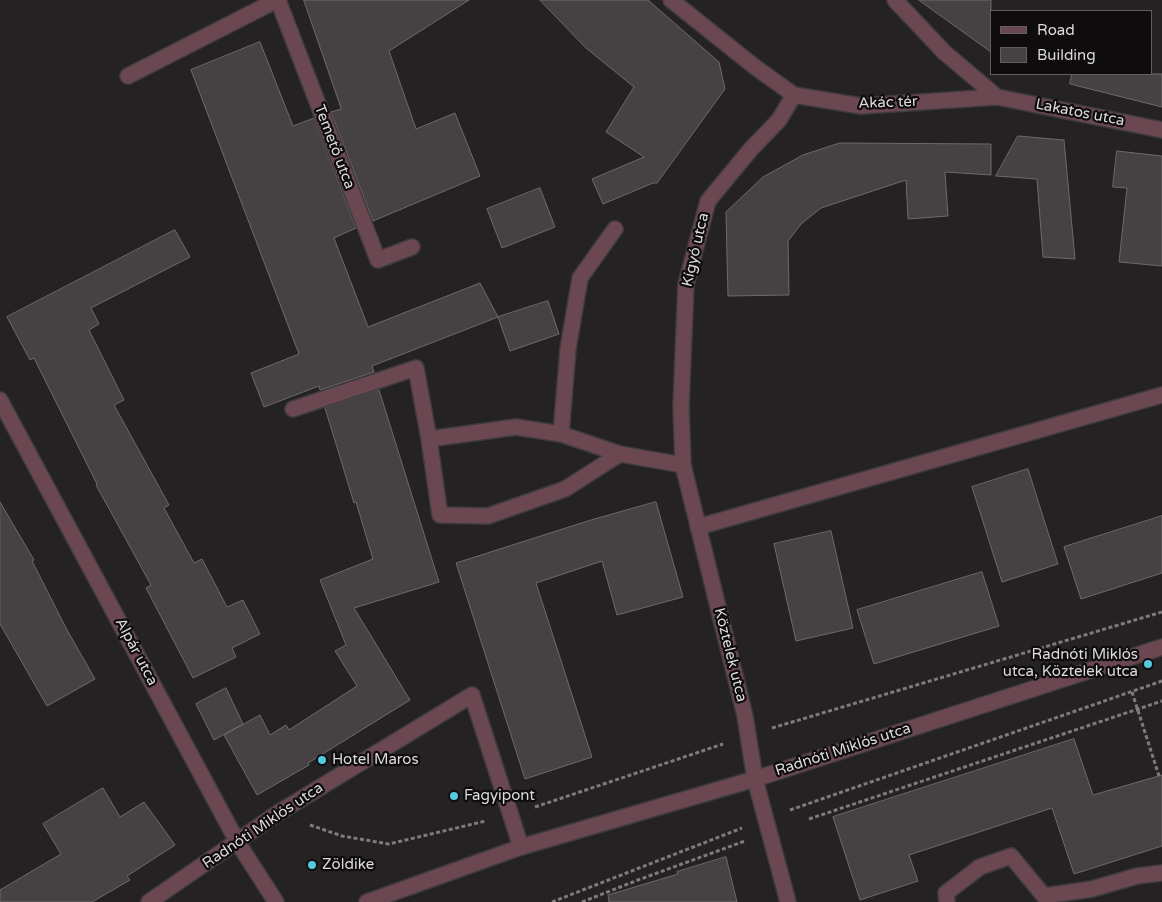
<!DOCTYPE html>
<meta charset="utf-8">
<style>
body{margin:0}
#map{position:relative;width:1162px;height:902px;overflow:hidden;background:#252223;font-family:"Varela Round",sans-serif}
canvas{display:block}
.legend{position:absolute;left:990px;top:10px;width:162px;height:65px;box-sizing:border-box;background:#0e0c0d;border:1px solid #605e5f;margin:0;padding:6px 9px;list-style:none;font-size:15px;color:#dcdada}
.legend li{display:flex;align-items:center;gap:10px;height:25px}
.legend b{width:25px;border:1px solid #605e5f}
</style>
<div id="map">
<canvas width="1162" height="902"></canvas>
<ul class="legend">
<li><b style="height:6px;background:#6b4851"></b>Road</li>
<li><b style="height:14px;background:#464243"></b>Building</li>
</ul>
</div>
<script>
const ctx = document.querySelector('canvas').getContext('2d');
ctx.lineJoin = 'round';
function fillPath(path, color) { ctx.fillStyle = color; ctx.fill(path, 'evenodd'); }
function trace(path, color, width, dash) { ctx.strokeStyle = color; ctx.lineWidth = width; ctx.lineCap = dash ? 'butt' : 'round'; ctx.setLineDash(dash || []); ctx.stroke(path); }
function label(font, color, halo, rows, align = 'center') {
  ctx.font = font + ' "Varela Round",sans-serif'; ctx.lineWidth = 4.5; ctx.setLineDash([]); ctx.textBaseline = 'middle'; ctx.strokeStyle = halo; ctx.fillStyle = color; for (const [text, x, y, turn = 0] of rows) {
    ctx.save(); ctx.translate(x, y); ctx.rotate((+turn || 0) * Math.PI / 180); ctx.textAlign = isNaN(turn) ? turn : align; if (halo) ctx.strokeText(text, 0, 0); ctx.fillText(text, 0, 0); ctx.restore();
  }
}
const building = new Path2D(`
 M 304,0 L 469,0 L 389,51 L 416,129 L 455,113 L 480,176 L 373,221 L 331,112 L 341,109 Z
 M 540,0 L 648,0 L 719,62 L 725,89 L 657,183 L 653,183 L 603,204 L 592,179 L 644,157 L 606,132 L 634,87 L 586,48 Z
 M 919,0 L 991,0 L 991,52 L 959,29 Z
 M 260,42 L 293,126 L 314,118 L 356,228 L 334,238 L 368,327 L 480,283 L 498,317 L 372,366 L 374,372 L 320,390 L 319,386 L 264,407 L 251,373 L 299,354 L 191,70 Z
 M 1072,74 L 1162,74 L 1162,107 L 1070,84 Z
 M 1018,136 L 1064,140 L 1075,259 L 1043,257 L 1037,179 L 996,176 Z
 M 840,143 L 991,144 L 991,175 L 945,172 L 948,216 L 908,219 L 906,180 L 821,208 L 801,224 L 788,241 L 789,295 L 728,296 L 726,212 L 763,177 L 803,155 Z
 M 1117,151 L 1162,156 L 1162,266 L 1119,262 L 1127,188 L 1113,187 Z
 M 540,188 L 555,227 L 502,248 L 487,209 Z
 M 175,230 L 190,257 L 91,308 L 99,324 L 89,330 L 124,400 L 114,405 L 169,505 L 164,508 L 194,563 L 202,559 L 227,607 L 243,600 L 260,634 L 232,648 L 236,657 L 193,678 L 146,588 L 151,585 L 96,485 L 97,484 L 34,358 L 30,360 L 7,317 Z
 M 548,301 L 559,334 L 510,351 L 498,317 Z
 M 379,390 L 439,582 L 354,608 L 410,700 L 308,763 L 309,765 L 257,795 L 224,735 L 260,715 L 270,735 L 286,725 L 289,730 L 357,686 L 335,651 L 346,645 L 320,580 L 373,559 L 356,502 L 354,503 L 325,408 Z
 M 1028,469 L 1058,564 L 1002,582 L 972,487 Z
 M 0,502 L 34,560 L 32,561 L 67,630 L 95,679 L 47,706 L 0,624 Z
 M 656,502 L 683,597 L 617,615 L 602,561 L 536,583 L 592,757 L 525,779 L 456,563 L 591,520 Z
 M 1162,516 L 1162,573 L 1081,599 L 1064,547 Z
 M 831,531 L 853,628 L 796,641 L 774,544 Z
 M 982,572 L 999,626 L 874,664 L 857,610 Z
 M 226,688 L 243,724 L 214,740 L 196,704 Z
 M 1074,739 L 1093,795 L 1162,775 L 1162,846 L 1074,874 L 1052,808 L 909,855 L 918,881 L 860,900 L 833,817 Z
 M 103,788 L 120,817 L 144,802 L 175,845 L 127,876 L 130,880 L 92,902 L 0,902 L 0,890 L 61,854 L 43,824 Z
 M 726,857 L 737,902 L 609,902 L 608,895 L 678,874 L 677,872 Z`);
fillPath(building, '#464243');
trace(building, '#6e6a6b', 1);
const service = new Path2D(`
 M 293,409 L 416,368 L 429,439
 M 561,434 L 568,349 L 580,278 L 615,229
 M 620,454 L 561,434 L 516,427 L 429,439 L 440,515 L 488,516 L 565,489 L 620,454 L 683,465
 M 698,527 L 1162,395`);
const minor = new Path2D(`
 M 278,0 L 378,260 L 412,247
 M 671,0 L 755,67 L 794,95 L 861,106 L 997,97 L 1162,130
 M 895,0 L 944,52 L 997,97
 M 128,76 L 277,0
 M 0,400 L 238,843 L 276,902
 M 149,902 L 278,813 L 472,695 L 521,847
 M 788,902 L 755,779 L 745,716 L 683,465 L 681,406 L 686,284 L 708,201 L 751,149 L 779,120 L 794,95
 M 947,902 L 946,893 L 980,867 L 1011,856 L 1044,896 L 1092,889 L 1137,876 L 1162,873`);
const tertiary = new Path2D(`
 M 367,902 L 521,847 L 755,779 L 1162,647`);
trace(service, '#3f3c3d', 18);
trace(minor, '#3f3c3d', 18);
trace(tertiary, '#3f3c3d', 18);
trace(new Path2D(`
 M 1132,692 L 1159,776
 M 772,728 L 1162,612
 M 535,807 L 723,744
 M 790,810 L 1162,681
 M 809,819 L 1162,701
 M 310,825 L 342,836 L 389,844 L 486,821
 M 552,902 L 742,828
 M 582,902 L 638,880 L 745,841`), '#7d7b7b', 3, [4, 2.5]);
trace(service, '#6b4851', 15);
trace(minor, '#6b4851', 15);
trace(tertiary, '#6b4851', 15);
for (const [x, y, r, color] of [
 [1148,664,5,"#56c9e0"],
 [322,760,5,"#56c9e0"],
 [454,796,5,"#56c9e0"],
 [312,865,5,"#56c9e0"]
]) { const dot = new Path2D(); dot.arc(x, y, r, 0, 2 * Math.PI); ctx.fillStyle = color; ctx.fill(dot); trace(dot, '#0e0c0d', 2); }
label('15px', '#dcdada', '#0e0c0d', [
 ["Akác tér",888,103,-2],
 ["Lakatos utca",1080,113,11],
 ["Temető utca",334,147,69],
 ["Kígyó utca",696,250,-77],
 ["Alpár utca",136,652,62],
 ["Köztelek utca",730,655,76],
 ["Radnóti Miklós utca",843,750,-18],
 ["Radnóti Miklós utca",263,826,-34]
]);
label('15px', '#dcdada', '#0e0c0d', [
 ["Radnóti Miklós",1138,655,"right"],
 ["utca, Köztelek utca",1138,672,"right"],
 ["Hotel Maros",332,760],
 ["Fagyipont",464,796],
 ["Zöldike",322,865]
], 'left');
</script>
